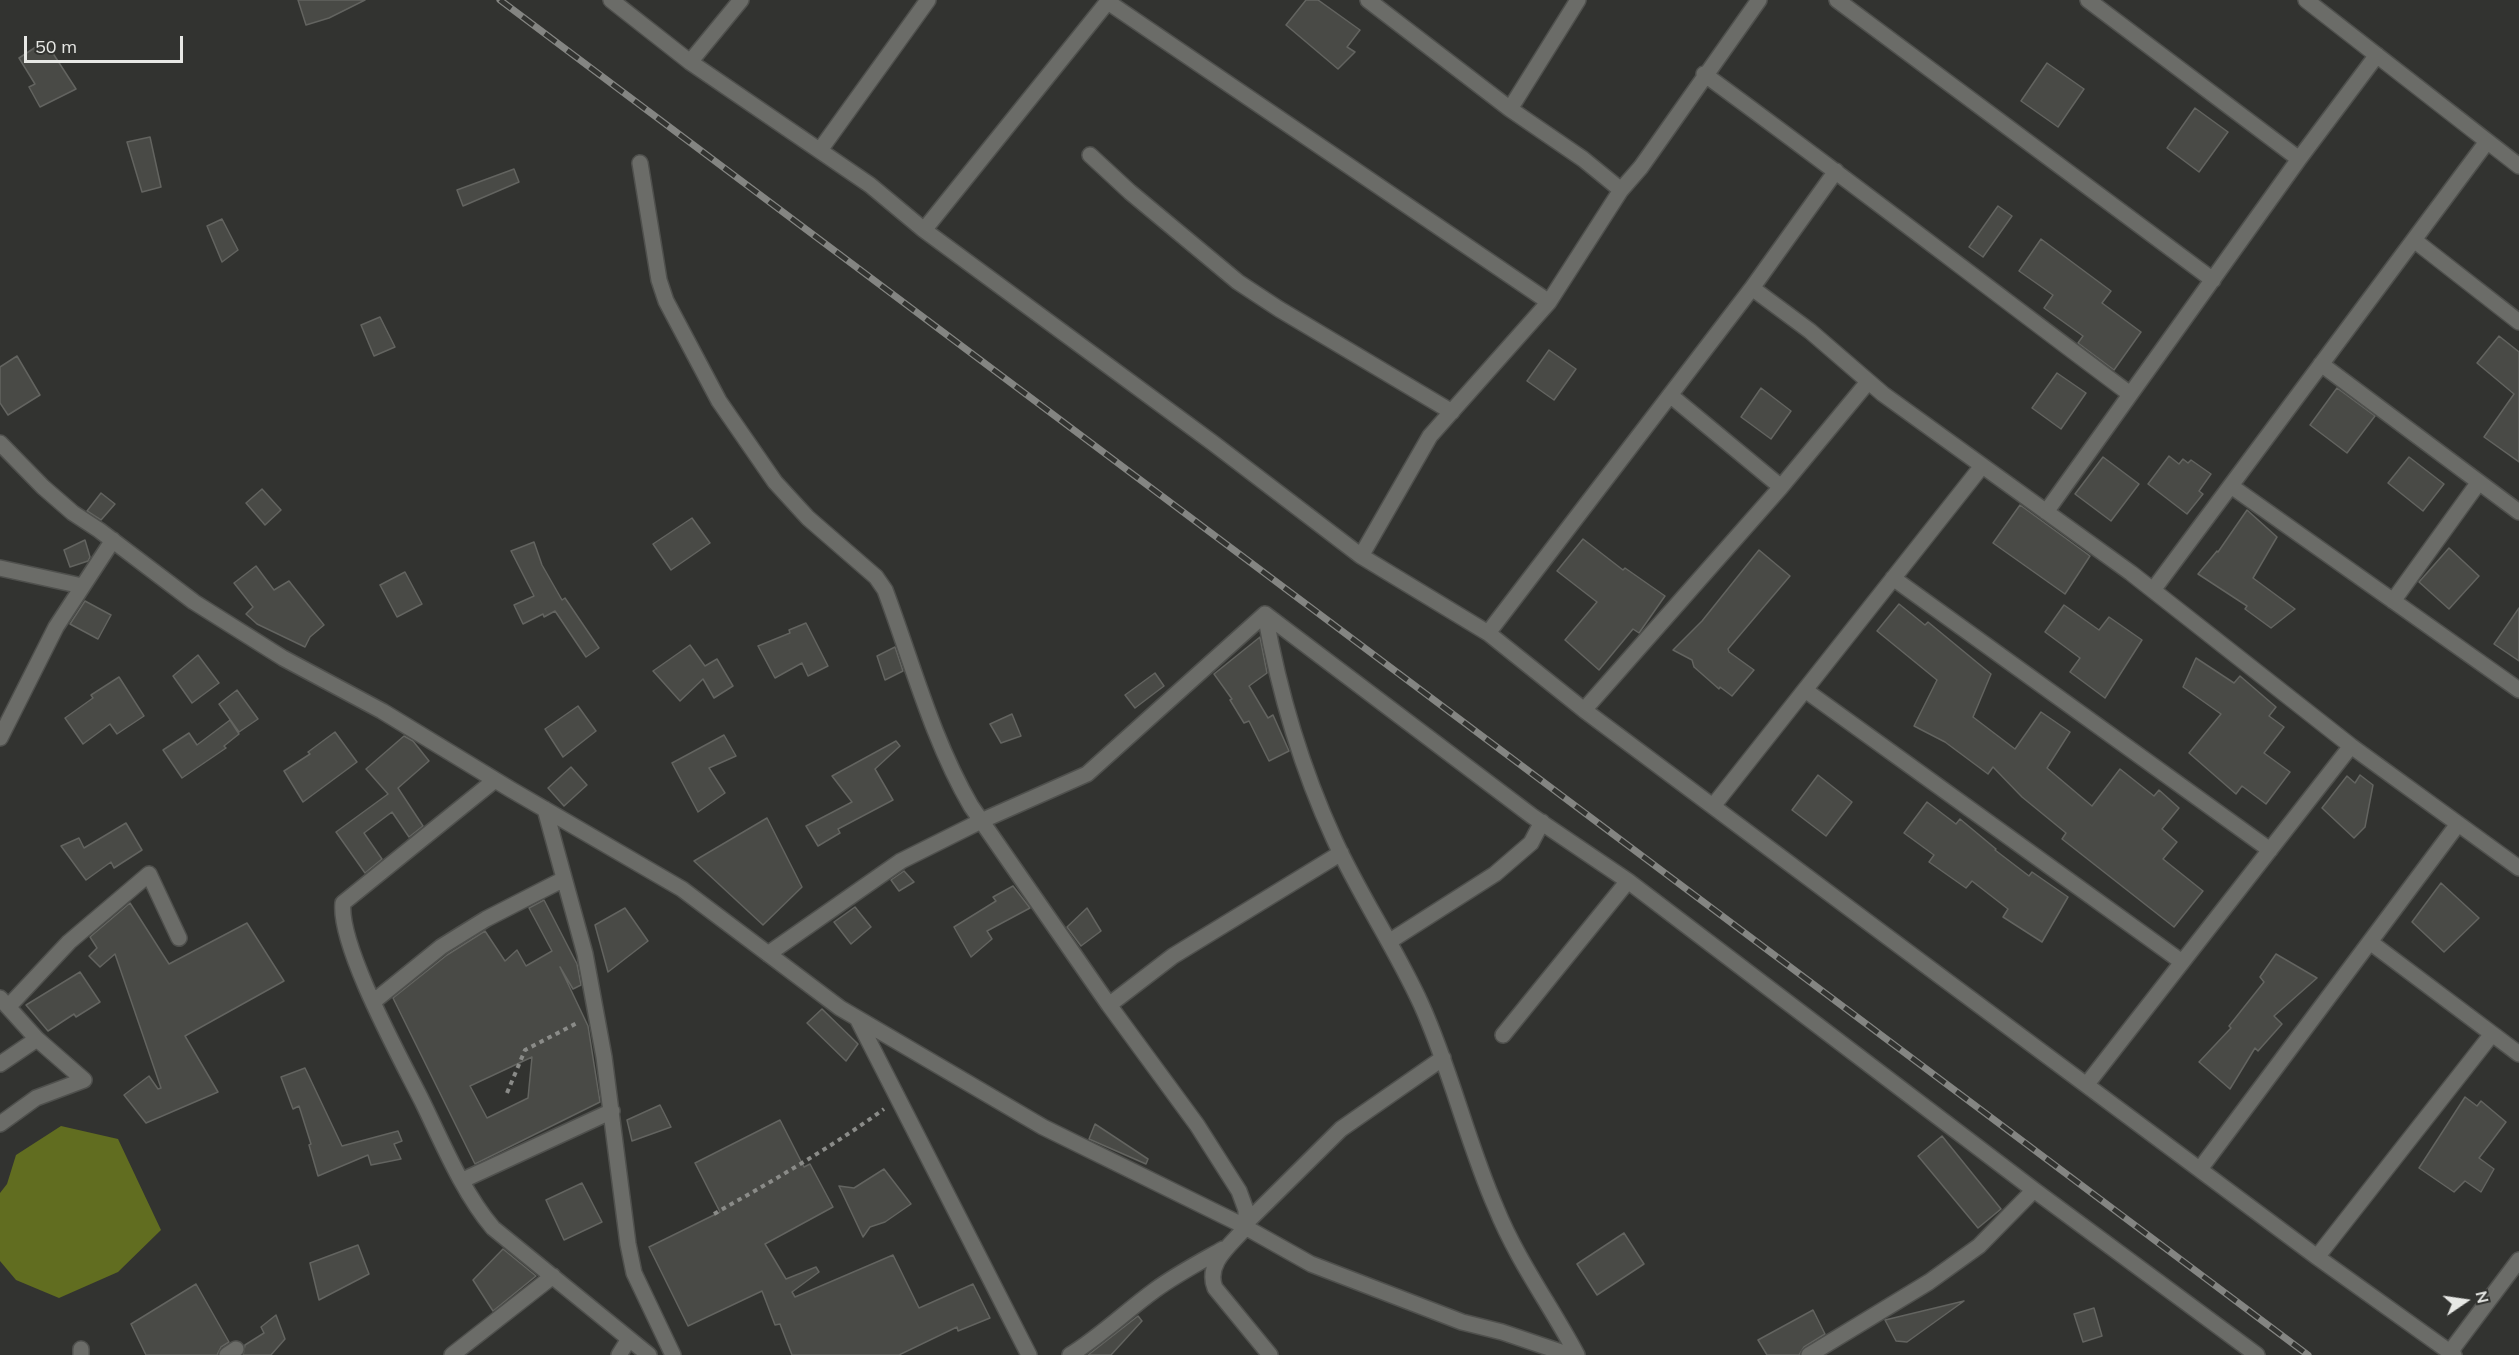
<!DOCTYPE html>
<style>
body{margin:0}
#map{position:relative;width:2519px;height:1355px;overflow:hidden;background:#323330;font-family:Mulish,sans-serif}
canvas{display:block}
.north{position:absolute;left:2435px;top:1271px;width:60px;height:60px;-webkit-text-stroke:4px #323330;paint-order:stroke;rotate:77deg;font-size:16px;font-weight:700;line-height:24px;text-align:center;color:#e7e8e5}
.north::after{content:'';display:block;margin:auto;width:21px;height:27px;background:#e7e8e5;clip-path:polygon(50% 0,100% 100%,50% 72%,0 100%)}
.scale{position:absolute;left:24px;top:36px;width:159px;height:27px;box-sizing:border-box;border:3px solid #e7e8e5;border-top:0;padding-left:8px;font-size:18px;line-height:21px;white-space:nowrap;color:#e7e8e5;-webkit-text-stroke:4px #323330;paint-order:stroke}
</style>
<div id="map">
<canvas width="2519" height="1355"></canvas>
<div class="north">N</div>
<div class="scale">50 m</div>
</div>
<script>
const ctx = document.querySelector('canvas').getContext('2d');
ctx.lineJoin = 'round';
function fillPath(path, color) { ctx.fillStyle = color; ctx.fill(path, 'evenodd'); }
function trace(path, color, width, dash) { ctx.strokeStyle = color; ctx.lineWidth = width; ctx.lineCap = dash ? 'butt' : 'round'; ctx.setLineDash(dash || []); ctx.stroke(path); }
fillPath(new Path2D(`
 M 61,1126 L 118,1139 L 161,1230 L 118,1272 L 59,1298 L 16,1280 L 0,1261 L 0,1193 L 7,1184 L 16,1155 Z`), '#616d20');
const building = new Path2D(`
 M 298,0 L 365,0 L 329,18 L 306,25 Z
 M 1306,0 L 1318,0 L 1360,30 L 1347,47 L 1355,52 L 1338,69 L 1286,25 Z
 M 45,41 L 76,89 L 40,107 L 29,87 L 35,84 L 19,58 Z
 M 2047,63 L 2084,89 L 2058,127 L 2021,101 Z
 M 2195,108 L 2228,132 L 2199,172 L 2167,148 Z
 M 150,137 L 161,187 L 142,192 L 127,142 Z
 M 514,169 L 519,182 L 463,206 L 457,190 Z
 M 1998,206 L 2012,216 L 1983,257 L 1969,247 Z
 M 222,219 L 238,250 L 222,262 L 207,226 Z
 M 2041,239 L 2111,291 L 2102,303 L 2141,332 L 2114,370 L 2078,343 L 2083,336 L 2044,308 L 2053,295 L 2019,271 Z
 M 380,317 L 395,347 L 374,356 L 361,325 Z
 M 2499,336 L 2519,352 L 2519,462 L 2484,437 L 2514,394 L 2477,363 Z
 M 1549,350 L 1576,369 L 1554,400 L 1527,381 Z
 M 17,356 L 40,395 L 8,415 L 0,403 L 0,367 Z
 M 2057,373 L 2086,393 L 2061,429 L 2032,408 Z
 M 1761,388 L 1791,411 L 1771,439 L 1741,417 Z
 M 2337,388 L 2375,416 L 2347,453 L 2310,425 Z
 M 2169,456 L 2179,464 L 2183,459 L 2188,463 L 2191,460 L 2211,474 L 2199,491 L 2203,494 L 2187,514 L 2148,484 Z
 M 2103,457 L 2139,484 L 2111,521 L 2075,494 Z
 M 2409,457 L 2444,484 L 2423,511 L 2388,483 Z
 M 262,489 L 281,510 L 265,525 L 246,503 Z
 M 101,493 L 115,504 L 101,520 L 87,511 Z
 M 2020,505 L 2090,556 L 2065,594 L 1993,543 Z
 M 2247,510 L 2277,537 L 2253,578 L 2295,609 L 2271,628 L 2245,609 L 2247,606 L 2198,574 L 2217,551 L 2218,552 Z
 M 692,518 L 710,543 L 671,570 L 653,544 Z
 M 1583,539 L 1623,570 L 1625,568 L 1665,596 L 1639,633 L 1633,629 L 1599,670 L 1565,640 L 1597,602 L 1557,571 Z
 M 85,540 L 90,557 L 88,561 L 70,567 L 64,550 Z
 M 534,542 L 542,565 L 562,600 L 565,598 L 599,648 L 586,657 L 555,611 L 544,617 L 543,614 L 523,624 L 514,605 L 534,596 L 511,551 Z
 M 2449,548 L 2479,576 L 2449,609 L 2419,582 Z
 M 1759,550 L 1790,576 L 1728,649 L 1729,652 L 1754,670 L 1732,696 L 1720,687 L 1719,689 L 1694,667 L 1692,660 L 1673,650 L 1702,621 Z
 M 256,566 L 274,590 L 289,581 L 324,625 L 310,637 L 305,647 L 257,624 L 246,614 L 253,607 L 234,583 Z
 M 405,572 L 422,604 L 397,617 L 380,585 Z
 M 85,601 L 111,615 L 98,639 L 70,624 Z
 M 1899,604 L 1925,625 L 1928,622 L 1991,674 L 1973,717 L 2015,749 L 2041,712 L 2070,732 L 2047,768 L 2092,806 L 2120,769 L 2154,796 L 2159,790 L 2179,808 L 2162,829 L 2177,842 L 2163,859 L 2203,891 L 2174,927 L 2062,839 L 2066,833 L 2022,797 L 1993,767 L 1988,774 L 1945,742 L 1914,726 L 1937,680 L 1877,631 Z
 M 2064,605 L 2099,630 L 2109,617 L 2142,640 L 2105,698 L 2070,672 L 2080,658 L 2045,632 Z
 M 2519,608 L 2519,661 L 2494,644 Z
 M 806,623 L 828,666 L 808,676 L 802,663 L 775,678 L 758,646 L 790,633 L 789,630 Z
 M 1260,637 L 1267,673 L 1249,686 L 1268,718 L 1273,715 L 1289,751 L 1269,761 L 1249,721 L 1244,723 L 1230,700 L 1232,699 L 1214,674 Z
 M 690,645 L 705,666 L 717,659 L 733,686 L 714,698 L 703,679 L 680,701 L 653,671 Z
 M 895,647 L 903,671 L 885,680 L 877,656 Z
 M 198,655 L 219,683 L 192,703 L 173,676 Z
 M 2196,658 L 2234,683 L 2240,676 L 2276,707 L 2269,716 L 2284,727 L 2264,753 L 2290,772 L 2266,804 L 2242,786 L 2236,794 L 2189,753 L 2221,714 L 2183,687 Z
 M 1155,673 L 1164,686 L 1135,708 L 1125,695 Z
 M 119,677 L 144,716 L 117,734 L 110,724 L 83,744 L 65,718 L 93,698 L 91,695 Z
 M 237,690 L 258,719 L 239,732 L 219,704 Z
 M 578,706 L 596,731 L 563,757 L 545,729 Z
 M 1012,714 L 1021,736 L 1001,743 L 990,724 Z
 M 230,720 L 239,734 L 224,746 L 226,748 L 182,778 L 163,750 L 189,733 L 197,745 Z
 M 335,732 L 357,762 L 303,802 L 284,771 L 310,754 L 308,752 Z
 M 724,735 L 736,756 L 709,768 L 725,793 L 698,812 L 672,763 Z
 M 404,736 L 413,741 L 429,761 L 398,788 L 423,826 L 409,837 L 392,812 L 364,833 L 382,859 L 365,873 L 336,832 L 388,794 L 366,769 Z
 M 896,741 L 900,746 L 875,769 L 893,800 L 838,829 L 840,833 L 818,846 L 806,826 L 852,802 L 832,776 Z
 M 571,767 L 587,785 L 564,806 L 548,788 Z
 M 1818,775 L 1852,802 L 1826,836 L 1792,810 Z
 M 2360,775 L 2373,785 L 2365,827 L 2354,838 L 2322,808 L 2347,776 L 2355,783 Z
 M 1927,802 L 1956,824 L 1960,819 L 1996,849 L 1995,850 L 2029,876 L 2032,872 L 2068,897 L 2042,942 L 2003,917 L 2008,909 L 1972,881 L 1966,888 L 1929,862 L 1934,855 L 1904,833 Z
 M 767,818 L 802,887 L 763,925 L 694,861 Z
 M 126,823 L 142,850 L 114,868 L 111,862 L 86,880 L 61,846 L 79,838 L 84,848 Z
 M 904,871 L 914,882 L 899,891 L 891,880 Z
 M 2441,883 L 2479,918 L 2444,952 L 2412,922 Z
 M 1013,886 L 1030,908 L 987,931 L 992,939 L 971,957 L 954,927 L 996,901 L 993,897 Z
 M 544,900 L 577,964 L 581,985 L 573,989 L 560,967 L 588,1026 L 600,1102 L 475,1164 L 393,998 L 447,955 L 485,931 L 505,961 L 517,950 L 526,966 L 552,951 L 529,908 ZM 532,1057 L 528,1098 L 487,1118 L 470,1086 Z
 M 130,903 L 169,964 L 247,923 L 284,981 L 185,1036 L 218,1092 L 146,1123 L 124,1095 L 149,1076 L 158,1089 L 161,1088 L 115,954 L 100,967 L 89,956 L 97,948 L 90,937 Z
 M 855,907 L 871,927 L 851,944 L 834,922 Z
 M 625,908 L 648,941 L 608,972 L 595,925 Z
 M 1087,908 L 1101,931 L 1081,946 L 1067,927 Z
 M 2276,954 L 2317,978 L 2274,1016 L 2282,1024 L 2258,1051 L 2255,1048 L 2230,1089 L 2199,1062 L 2231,1028 L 2229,1026 L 2264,982 L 2260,977 Z
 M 80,972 L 100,1002 L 76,1017 L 74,1014 L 48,1031 L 26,1005 Z
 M 822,1009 L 858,1044 L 846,1061 L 807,1023 Z
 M 305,1068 L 342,1146 L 398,1131 L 402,1141 L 394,1144 L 401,1159 L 371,1165 L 368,1155 L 318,1176 L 309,1145 L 311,1144 L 299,1106 L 293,1109 L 281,1077 Z
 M 2465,1097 L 2477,1106 L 2481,1101 L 2506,1122 L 2479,1158 L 2494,1169 L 2481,1192 L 2465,1181 L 2454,1192 L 2419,1168 Z
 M 660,1105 L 671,1127 L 632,1141 L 627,1120 Z
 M 780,1120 L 804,1167 L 810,1164 L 833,1207 L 765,1244 L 786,1279 L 816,1267 L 819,1272 L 792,1292 L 795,1297 L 893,1255 L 919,1308 L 973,1284 L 990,1318 L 958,1331 L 957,1327 L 899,1355 L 792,1355 L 780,1324 L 775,1325 L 762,1291 L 688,1326 L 649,1247 L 720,1212 L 695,1163 Z
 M 1095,1124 L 1148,1159 L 1146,1164 L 1089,1139 Z
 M 1942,1136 L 2001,1209 L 1978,1228 L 1918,1156 Z
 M 884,1169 L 911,1204 L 885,1222 L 870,1227 L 863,1237 L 839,1186 L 854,1188 Z
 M 582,1183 L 602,1222 L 564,1240 L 546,1200 Z
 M 1624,1233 L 1644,1264 L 1597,1295 L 1577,1264 Z
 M 358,1245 L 369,1274 L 319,1300 L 310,1263 Z
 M 503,1249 L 536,1276 L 493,1311 L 473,1280 Z
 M 196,1284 L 229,1342 L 221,1347 L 217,1355 L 146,1355 L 131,1324 Z
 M 1964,1301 L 1907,1342 L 1896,1341 L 1885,1320 Z
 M 2094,1308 L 2102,1336 L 2083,1342 L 2074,1314 Z
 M 1813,1310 L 1825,1334 L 1804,1347 L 1799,1355 L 1767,1355 L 1758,1340 Z
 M 276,1315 L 285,1339 L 271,1355 L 243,1355 L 245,1345 L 264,1333 L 261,1327 Z
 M 1138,1316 L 1142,1321 L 1111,1355 L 1088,1355 Z`);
fillPath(building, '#494a46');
trace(building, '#636460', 1.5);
const minor = new Path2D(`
 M 611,0 L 690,62 L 870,185 L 924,230 L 1213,443 L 1361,556 L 1488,633 L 1584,710 L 1885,935 L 2317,1257 L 2454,1355
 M 1368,0 L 1510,109 L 1583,159 L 1621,190
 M 1837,0 L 2213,280
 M 2088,0 L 2299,159
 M 2306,0 L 2519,166
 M 1108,2 L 1549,302
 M 690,62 L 741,0
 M 1704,74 C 1848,179 1988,288 2130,394
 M 1510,109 L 1578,0
 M 820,150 L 928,0
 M 1090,155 L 1130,192 L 1238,282 L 1279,309 L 1452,412
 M 640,163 L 659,280 L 666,301 L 719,401 L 775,482 L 808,518 L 876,577 L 885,590 C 912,662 932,739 971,806 L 1109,1005 L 1197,1125 L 1239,1191 L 1246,1210 L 1246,1227 C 1231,1245 1205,1263 1215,1288 L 1270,1355
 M 924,230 L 1109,0
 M 2414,240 L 2519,322
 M 1752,288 L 1836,171
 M 2321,364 L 2519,512
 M 1670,395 L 1781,487
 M 0,443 L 43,487 L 73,513 L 99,530 L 194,602 L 283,658 L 382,711 L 510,789 L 682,889 L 840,1008 L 1043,1127 L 1238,1223 L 1311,1264 L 1462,1322 L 1502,1332 L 1570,1355
 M 2231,486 L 2519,690
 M 2046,512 L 2299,159 L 2377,55
 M 1361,556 L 1430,436 L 1549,302 L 1621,190 L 1641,167 L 1759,0
 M 0,568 L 82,586
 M 1893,578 L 2270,850
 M 2153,590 L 2486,143
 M 2393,601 L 2479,482
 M 1265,614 L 1532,816 L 1628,881 L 2034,1190 L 2257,1355
 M 1265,614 C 1279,692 1301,767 1334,839 C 1360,896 1395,947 1421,1004 C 1451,1070 1467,1142 1496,1208 C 1517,1260 1551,1306 1577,1355
 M 1488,633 L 1752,288 L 1810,331 L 1883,394 L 2131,573 L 2351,746 L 2519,868
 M 1805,690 L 2182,962
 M 1584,710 L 1781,487 L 1868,382
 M 0,738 L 56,627 L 113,540
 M 495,780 L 343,903 C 338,945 401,1059 422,1101 C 442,1142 463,1193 493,1228 L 649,1355
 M 1713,806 L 1982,466
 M 545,809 L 585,954 L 604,1057 L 628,1244 L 634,1273 L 673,1355
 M 1390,941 L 1495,874 L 1531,843 L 1542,822
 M 2370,942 L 2519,1054
 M 768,954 L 901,861 L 981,821 L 1087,774 L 1265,614
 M 0,998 L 37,1039 L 0,1064
 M 373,1002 L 441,947 L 486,919 L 564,879
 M 1109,1005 L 1173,956 L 1341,853
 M 8,1007 L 69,942 L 149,874 L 179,938
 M 857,1018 L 1029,1355
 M 1503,1035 L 1628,881
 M 2087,1084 L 2351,746
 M 0,1124 L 36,1098 L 84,1080 L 37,1039
 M 2200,1169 L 2458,824
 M 463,1180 L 612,1111
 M 1247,1222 L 1341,1129 L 1443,1058
 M 2317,1257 L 2492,1034
 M 81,1349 L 81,1355
 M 2450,1352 L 2519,1260
 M 227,1355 L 236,1349
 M 452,1355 L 553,1276
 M 619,1355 L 629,1339
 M 1070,1355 C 1101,1336 1126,1311 1155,1290 C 1177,1274 1200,1262 1223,1249
 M 1809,1355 L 1929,1282 L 1979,1246 L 2034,1190`);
trace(minor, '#4f504d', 18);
trace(new Path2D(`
 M 507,1093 L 525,1050 L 579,1022
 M 714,1214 C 772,1181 829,1149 884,1109`), '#8a8b88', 4, [4.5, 4.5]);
trace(minor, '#6b6c68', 15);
const rail = new Path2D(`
 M 500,0 L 2308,1355`);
trace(rail, '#848582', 7);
trace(rail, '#323330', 4.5, [14]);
</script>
